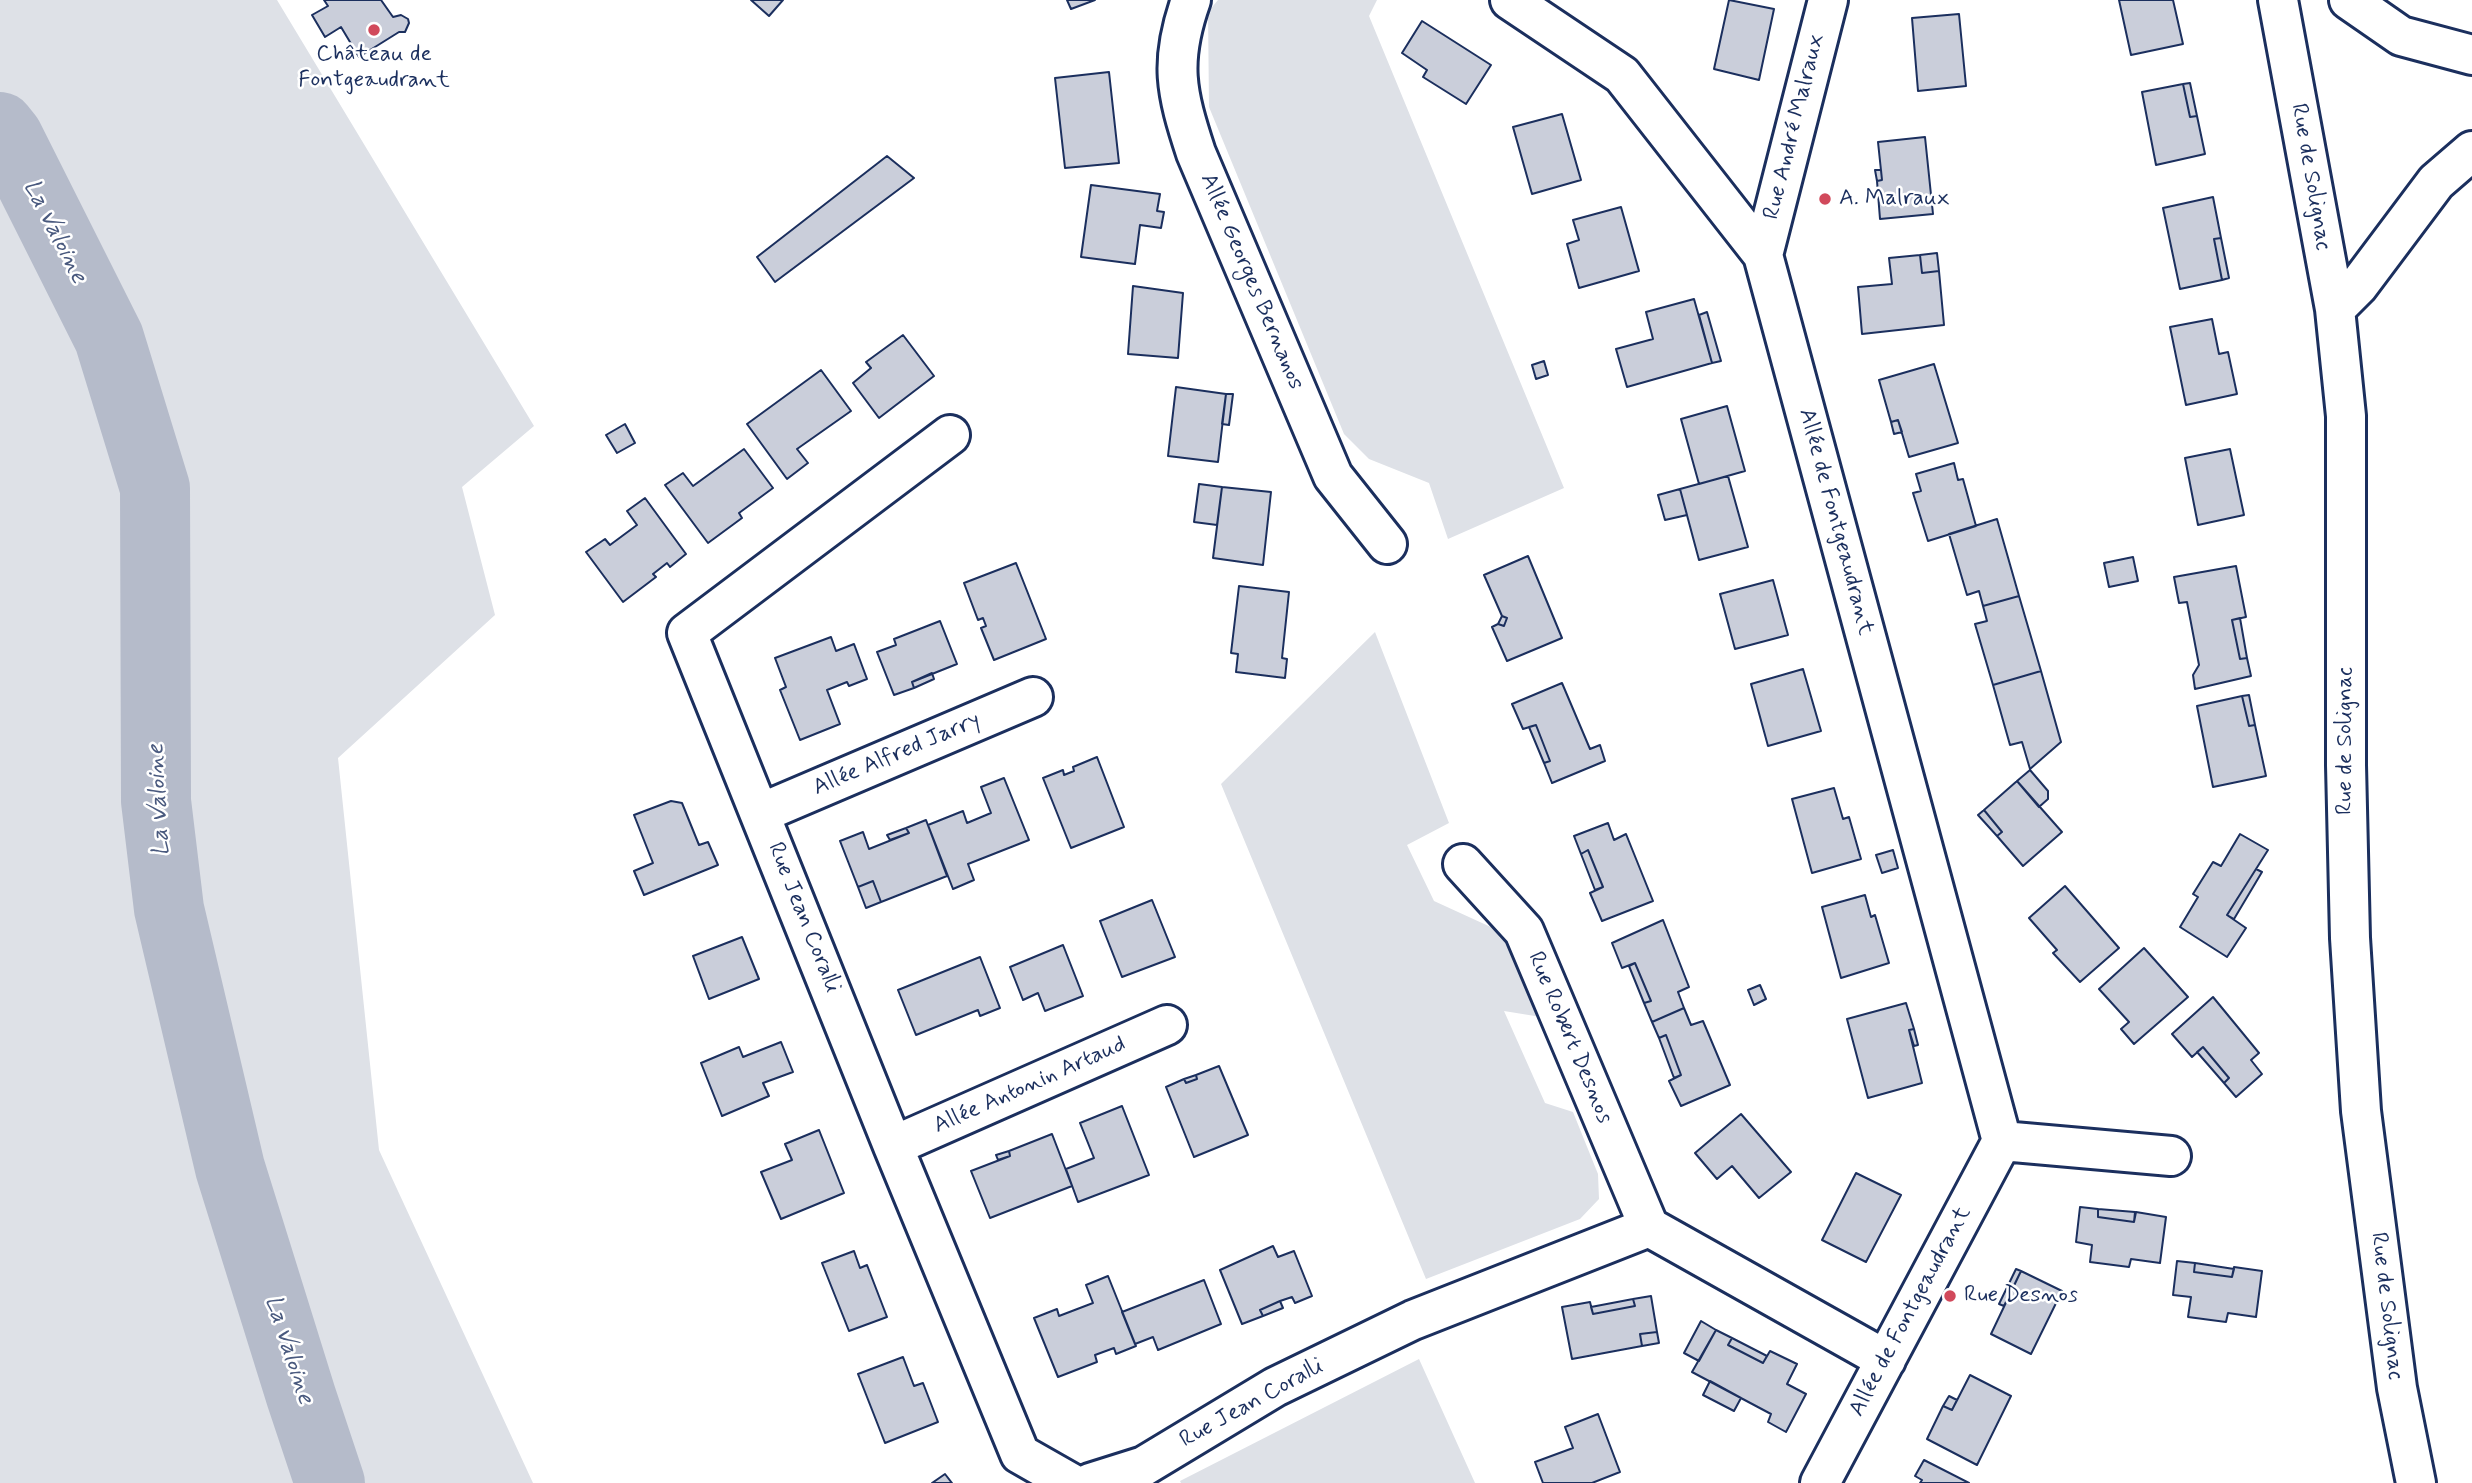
<!DOCTYPE html>
<meta charset="utf-8">
<style>
body{margin:0}
canvas{display:block;background:#fff}
</style>
<canvas width="2472" height="1483"></canvas>
<script>
const ctx = document.querySelector('canvas').getContext('2d');
ctx.lineJoin = 'round';
function fillPath(path, color) { ctx.fillStyle = color; ctx.fill(path, 'evenodd'); }
function trace(path, color, width, dash) { ctx.strokeStyle = color; ctx.lineWidth = width; ctx.lineCap = dash ? 'butt' : 'round'; ctx.setLineDash(dash || []); ctx.stroke(path); }
function label(font, color, halo, rows, align = 'center') {
  ctx.font = font + ' Mynerve,sans-serif'; ctx.lineWidth = 5; ctx.setLineDash([]); ctx.textBaseline = 'middle'; ctx.strokeStyle = halo; ctx.fillStyle = color; for (const [text, x, y, turn = 0] of rows) {
    ctx.save(); ctx.translate(x, y); ctx.rotate((+turn || 0) * Math.PI / 180); ctx.textAlign = isNaN(turn) ? turn : align; if (halo) ctx.strokeText(text, 0, 0); ctx.fillText(text, 0, 0); ctx.restore();
  }
}
fillPath(new Path2D(`
 M 0,0 L 277,0 L 534,426 L 462,487 L 495,615 L 338,758 L 379,1150 L 533,1483 L 0,1483 Z
 M 1218,0 L 1377,0 L 1369,16 L 1564,488 L 1448,539 L 1429,483 L 1369,459 L 1344,434 L 1209,107 L 1208,12 Z
 M 1375,632 L 1449,823 L 1407,845 L 1434,901 L 1506,934 L 1541,1017 L 1504,1011 L 1545,1103 L 1573,1112 L 1598,1174 L 1599,1199 L 1580,1219 L 1426,1279 L 1221,784 Z
 M 1419,1359 L 1475,1483 L 1181,1483 L 1180,1481 Z`), '#dee1e7');
trace(new Path2D(`
 M 0,127 L 8,137 L 109,338 L 155,488 L 156,801 L 169,909 L 230,1168 L 301,1396 L 330,1483`), '#b5bbca', 70);
const building = new Path2D(`
 M 324,0 L 381,0 L 393,17 L 401,15 L 408,19 L 409,23 L 405,32 L 399,32 L 359,57 L 341,27 L 325,37 L 312,15 L 328,6 Z
 M 751,0 L 783,0 L 769,16 Z
 M 1067,0 L 1095,0 L 1071,9 Z
 M 1729,0 L 1774,9 L 1759,80 L 1714,69 Z
 M 2119,0 L 2173,0 L 2183,44 L 2131,55 Z
 M 1959,14 L 1966,86 L 1918,91 L 1912,18 Z
 M 1422,21 L 1491,65 L 1466,104 L 1423,77 L 1427,70 L 1402,53 Z
 M 1109,72 L 1119,163 L 1065,168 L 1055,78 Z
 M 2190,83 L 2197,116 L 2190,117 L 2183,84 Z
 M 2183,84 L 2190,117 L 2197,116 L 2205,154 L 2156,165 L 2142,92 Z
 M 1562,114 L 1581,180 L 1532,194 L 1513,127 Z
 M 1925,137 L 1933,214 L 1880,219 L 1877,181 L 1882,180 L 1878,142 Z
 M 887,156 L 914,178 L 775,282 L 757,257 Z
 M 1875,170 L 1881,170 L 1882,180 L 1877,181 Z
 M 1091,185 L 1160,194 L 1157,211 L 1164,212 L 1161,228 L 1140,225 L 1135,264 L 1081,257 Z
 M 2213,197 L 2221,238 L 2214,239 L 2222,280 L 2180,289 L 2163,208 Z
 M 1621,207 L 1639,271 L 1579,288 L 1567,244 L 1579,240 L 1573,220 Z
 M 2221,238 L 2229,278 L 2222,280 L 2214,239 Z
 M 1937,253 L 1939,271 L 1922,273 L 1920,255 Z
 M 1920,255 L 1922,273 L 1939,271 L 1944,325 L 1862,334 L 1858,287 L 1892,284 L 1889,258 Z
 M 1133,286 L 1183,293 L 1178,358 L 1128,354 Z
 M 1694,299 L 1712,363 L 1627,387 L 1616,349 L 1653,339 L 1646,312 Z
 M 1707,312 L 1721,361 L 1712,363 L 1699,315 Z
 M 2212,319 L 2219,354 L 2228,352 L 2237,394 L 2186,405 L 2170,327 Z
 M 903,335 L 934,376 L 879,418 L 853,383 L 871,368 L 866,362 Z
 M 1544,361 L 1548,375 L 1536,379 L 1532,365 Z
 M 1934,364 L 1958,443 L 1909,457 L 1898,420 L 1891,422 L 1879,380 Z
 M 821,370 L 851,411 L 797,449 L 808,463 L 787,479 L 747,424 Z
 M 1176,387 L 1226,394 L 1218,462 L 1168,456 Z
 M 1226,394 L 1233,394 L 1229,425 L 1222,424 Z
 M 1727,406 L 1745,471 L 1699,484 L 1681,419 Z
 M 1898,420 L 1902,432 L 1894,434 L 1891,422 Z
 M 625,424 L 635,443 L 617,453 L 606,435 Z
 M 744,449 L 773,488 L 739,513 L 742,518 L 708,543 L 665,485 L 683,473 L 693,486 Z
 M 2230,449 L 2244,515 L 2198,525 L 2185,458 Z
 M 1954,463 L 1958,480 L 1963,479 L 1976,526 L 1928,541 L 1913,493 L 1921,491 L 1916,474 Z
 M 1728,476 L 1748,547 L 1699,560 L 1680,489 Z
 M 1199,484 L 1222,487 L 1217,525 L 1194,522 Z
 M 1222,487 L 1271,492 L 1263,565 L 1213,558 Z
 M 1680,489 L 1687,515 L 1665,520 L 1658,495 Z
 M 645,498 L 686,554 L 670,567 L 667,563 L 653,574 L 656,577 L 623,602 L 586,552 L 605,539 L 610,545 L 637,525 L 627,511 Z
 M 1997,519 L 2019,596 L 1983,606 L 1979,591 L 1967,595 L 1949,534 Z
 M 1528,556 L 1562,638 L 1507,661 L 1492,627 L 1498,624 L 1504,626 L 1507,618 L 1502,616 L 1484,575 Z
 M 2133,557 L 2138,581 L 2109,587 L 2104,563 Z
 M 1016,563 L 1046,639 L 994,660 L 981,628 L 986,626 L 983,618 L 978,620 L 964,583 Z
 M 2236,566 L 2246,617 L 2232,620 L 2240,659 L 2247,658 L 2251,676 L 2195,689 L 2193,675 L 2199,665 L 2187,602 L 2179,603 L 2174,577 Z
 M 1773,580 L 1788,635 L 1735,649 L 1720,594 Z
 M 1239,586 L 1289,592 L 1282,658 L 1287,659 L 1285,678 L 1236,672 L 1238,654 L 1231,653 Z
 M 2019,596 L 2041,671 L 1993,685 L 1975,624 L 1987,621 L 1983,606 Z
 M 1502,616 L 1507,618 L 1504,626 L 1498,624 Z
 M 2240,618 L 2247,658 L 2240,659 L 2232,620 Z
 M 940,621 L 957,664 L 912,682 L 914,688 L 894,695 L 877,652 L 896,645 L 894,639 Z
 M 831,637 L 836,651 L 854,644 L 867,679 L 849,686 L 847,682 L 827,690 L 840,724 L 800,740 L 780,690 L 786,687 L 775,658 Z
 M 1803,669 L 1821,731 L 1768,746 L 1751,684 Z
 M 2041,671 L 2061,742 L 2030,769 L 2022,742 L 2010,745 L 1993,685 Z
 M 932,673 L 934,679 L 914,688 L 912,682 Z
 M 1562,683 L 1590,749 L 1600,745 L 1605,761 L 1552,783 L 1544,763 L 1550,761 L 1536,725 L 1523,729 L 1512,704 Z
 M 2249,695 L 2255,725 L 2249,726 L 2242,696 Z
 M 2242,696 L 2249,726 L 2255,725 L 2266,776 L 2213,787 L 2197,706 Z
 M 1536,725 L 1550,761 L 1544,763 L 1529,727 Z
 M 1097,757 L 1124,827 L 1071,848 L 1043,778 L 1063,770 L 1064,775 L 1074,771 L 1073,767 Z
 M 2030,770 L 2048,791 L 2048,799 L 2039,807 L 2017,781 Z
 M 1004,778 L 1029,840 L 968,864 L 974,880 L 953,889 L 928,825 L 963,811 L 967,823 L 991,813 L 981,787 Z
 M 2017,781 L 2062,832 L 2023,866 L 1997,836 L 2002,832 L 1984,810 Z
 M 1834,788 L 1843,819 L 1849,817 L 1861,859 L 1812,873 L 1792,799 Z
 M 671,801 L 682,803 L 699,845 L 708,842 L 718,865 L 644,895 L 634,871 L 653,863 L 634,815 Z
 M 1984,810 L 2002,832 L 1997,836 L 1978,815 Z
 M 926,820 L 947,876 L 881,902 L 873,881 L 858,887 L 840,841 L 863,832 L 869,849 L 909,833 L 906,828 Z
 M 1608,823 L 1614,840 L 1626,834 L 1653,901 L 1602,921 L 1590,893 L 1603,887 L 1588,850 L 1581,854 L 1574,836 Z
 M 906,828 L 909,833 L 890,840 L 887,835 Z
 M 2240,834 L 2268,850 L 2227,915 L 2246,928 L 2227,957 L 2180,927 L 2198,897 L 2193,894 L 2213,862 L 2221,866 Z
 M 1588,850 L 1603,887 L 1595,890 L 1581,854 Z
 M 1893,850 L 1898,868 L 1882,873 L 1876,855 Z
 M 2256,869 L 2262,872 L 2234,919 L 2227,915 Z
 M 873,881 L 881,902 L 866,908 L 858,887 Z
 M 2065,886 L 2119,948 L 2080,982 L 2053,953 L 2057,950 L 2029,918 Z
 M 1865,895 L 1871,917 L 1875,915 L 1889,963 L 1841,978 L 1822,907 Z
 M 1152,900 L 1175,957 L 1122,977 L 1100,921 Z
 M 1663,920 L 1689,987 L 1678,992 L 1684,1008 L 1652,1022 L 1644,1003 L 1651,1001 L 1635,963 L 1622,968 L 1612,943 Z
 M 742,937 L 759,979 L 709,999 L 693,956 Z
 M 1063,945 L 1083,996 L 1045,1011 L 1038,993 L 1023,1000 L 1010,967 Z
 M 2144,948 L 2188,997 L 2134,1044 L 2121,1029 L 2129,1022 L 2099,989 Z
 M 980,957 L 1000,1008 L 980,1016 L 978,1010 L 916,1035 L 898,990 Z
 M 1635,963 L 1651,1001 L 1644,1003 L 1629,966 Z
 M 1760,985 L 1766,999 L 1754,1005 L 1748,990 Z
 M 2213,997 L 2259,1053 L 2251,1060 L 2262,1074 L 2236,1097 L 2224,1083 L 2229,1078 L 2203,1047 L 2192,1057 L 2172,1034 Z
 M 1906,1003 L 1914,1029 L 1909,1030 L 1922,1083 L 1868,1098 L 1847,1019 Z
 M 1684,1008 L 1691,1025 L 1703,1021 L 1730,1085 L 1681,1106 L 1669,1081 L 1681,1075 L 1666,1035 L 1659,1038 L 1652,1022 Z
 M 1914,1029 L 1918,1045 L 1914,1046 L 1909,1030 Z
 M 1666,1035 L 1681,1075 L 1674,1078 L 1659,1038 Z
 M 781,1042 L 793,1072 L 763,1083 L 769,1096 L 722,1116 L 701,1063 L 739,1047 L 743,1057 Z
 M 2203,1047 L 2229,1078 L 2224,1083 L 2197,1052 Z
 M 1219,1066 L 1248,1135 L 1194,1157 L 1166,1087 L 1184,1079 L 1186,1083 L 1197,1079 L 1196,1075 Z
 M 1196,1075 L 1197,1079 L 1186,1083 L 1184,1079 Z
 M 1122,1106 L 1149,1175 L 1078,1202 L 1066,1169 L 1094,1158 L 1080,1123 Z
 M 1741,1114 L 1791,1172 L 1759,1198 L 1732,1166 L 1717,1179 L 1695,1153 Z
 M 819,1130 L 844,1193 L 781,1219 L 761,1172 L 792,1160 L 785,1144 Z
 M 1052,1134 L 1072,1186 L 990,1218 L 971,1171 L 1010,1156 L 1009,1151 Z
 M 1009,1151 L 1010,1156 L 998,1160 L 996,1155 Z
 M 1856,1173 L 1901,1195 L 1866,1262 L 1822,1240 Z
 M 2080,1207 L 2098,1209 L 2098,1217 L 2134,1222 L 2136,1212 L 2166,1217 L 2160,1263 L 2131,1259 L 2129,1267 L 2090,1262 L 2092,1245 L 2076,1242 Z
 M 2098,1209 L 2135,1212 L 2134,1222 L 2098,1217 Z
 M 1273,1246 L 1278,1257 L 1294,1251 L 1312,1296 L 1295,1303 L 1292,1297 L 1280,1301 L 1260,1310 L 1263,1316 L 1242,1324 L 1220,1270 Z
 M 854,1251 L 860,1268 L 867,1265 L 887,1317 L 849,1331 L 822,1263 Z
 M 2177,1261 L 2195,1263 L 2194,1272 L 2232,1277 L 2234,1267 L 2262,1271 L 2256,1317 L 2228,1313 L 2226,1322 L 2188,1317 L 2191,1297 L 2173,1295 Z
 M 2195,1263 L 2234,1269 L 2232,1277 L 2194,1272 Z
 M 2016,1269 L 2021,1271 L 2004,1306 L 1999,1304 Z
 M 2021,1271 L 2062,1291 L 2031,1354 L 1991,1334 Z
 M 1108,1276 L 1136,1346 L 1116,1354 L 1114,1348 L 1095,1355 L 1097,1362 L 1058,1377 L 1034,1318 L 1057,1309 L 1059,1316 L 1093,1303 L 1086,1285 Z
 M 1204,1280 L 1221,1324 L 1158,1350 L 1153,1337 L 1135,1344 L 1122,1312 Z
 M 1651,1296 L 1657,1332 L 1640,1334 L 1642,1346 L 1572,1359 L 1562,1307 L 1590,1302 L 1593,1314 L 1635,1306 L 1633,1299 Z
 M 1633,1299 L 1635,1306 L 1593,1314 L 1591,1307 Z
 M 1280,1301 L 1283,1308 L 1263,1316 L 1260,1310 Z
 M 1701,1321 L 1716,1330 L 1699,1361 L 1684,1353 Z
 M 1716,1330 L 1732,1338 L 1728,1345 L 1763,1363 L 1770,1351 L 1797,1364 L 1787,1384 L 1806,1394 L 1786,1432 L 1768,1422 L 1771,1414 L 1692,1372 Z
 M 1657,1332 L 1659,1343 L 1642,1346 L 1640,1334 Z
 M 1732,1338 L 1767,1356 L 1763,1363 L 1728,1345 Z
 M 903,1357 L 914,1386 L 923,1383 L 938,1422 L 885,1443 L 858,1374 Z
 M 1970,1375 L 2011,1396 L 1977,1465 L 1927,1439 L 1943,1406 L 1952,1410 Z
 M 1710,1381 L 1741,1398 L 1734,1411 L 1703,1395 Z
 M 1949,1396 L 1957,1400 L 1952,1410 L 1943,1406 Z
 M 1598,1414 L 1620,1472 L 1592,1483 L 1543,1483 L 1535,1462 L 1573,1448 L 1565,1427 Z
 M 1924,1460 L 1969,1483 L 1920,1483 L 1922,1480 L 1915,1476 Z
 M 945,1474 L 952,1483 L 932,1483 Z`);
fillPath(building, '#caceda');
trace(building, '#1b2f5e', 2);
const minor = new Path2D(`
 M 1191,0 C 1169,62 1176,92 1196,153 L 1333,476 L 1387,544
 M 1510,0 L 1622,75 L 1763,255 L 2002,1141 L 1820,1483
 M 2278,0 L 2335,309 L 2346,416 L 2346,765 L 2350,938 L 2361,1111 L 2397,1388 L 2416,1483
 M 2349,0 L 2401,36 L 2472,55
 M 1763,255 L 1828,0
 M 2335,309 L 2358,286 L 2436,182 L 2472,151
 M 950,435 L 687,633 L 893,1146 L 1020,1454 L 1071,1483
 M 761,813 L 1033,697
 M 1463,864 L 1524,931 L 1649,1227 L 1886,1360
 M 2002,1141 L 2171,1156
 M 893,1146 L 1167,1025
 M 1090,1483 L 1144,1466 L 1275,1387 L 1413,1320 L 1649,1227`);
trace(minor, '#1b2f5e', 44);
trace(minor, '#fff', 38);
for (const [x, y, r, color] of [
 [374,30,7,"#d1495b"],
 [1825,199,7,"#d1495b"],
 [1950,1296,7,"#d1495b"]
]) { const dot = new Path2D(); dot.arc(x, y, r, 0, 2 * Math.PI); ctx.fillStyle = color; ctx.fill(dot); trace(dot, '#fff', 2.5); }
label('23px', '#1b2f5e', '#fff', [
 ["Château de",374,55,"center"],
 ["Fontgeaudrant",374,81,"center"],
 ["A. Malraux",1839,199],
 ["Rue Desnos",1964,1296]
], 'left');
label('23px', '#1b2f5e', '#fff', [
 ["Rue André Malraux",1795,127,-76],
 ["Rue de Solignac",2310,177,80],
 ["Allée Georges Bernanos",1251,282,67],
 ["Allée de Fontgeaudrant",1835,522,75],
 ["Rue de Solignac",2346,741,-90],
 ["Allée Alfred Jarry",897,755,-23],
 ["Rue Jean Coralli",803,918,68],
 ["Rue Robert Desnos",1569,1038,67],
 ["Allée Antonin Artaud",1030,1086,-24],
 ["Rue de Solignac",2386,1306,83],
 ["Allée de Fontgeaudrant",1911,1312,-62],
 ["Rue Jean Coralli",1252,1404,-29]
]);
label('italic 24px', '#49597e', '#fff', [
 ["La Valoine",54,232,63],
 ["La Valoine",160,800,-93],
 ["La Valoine",288,1350,72]
]);
</script>
